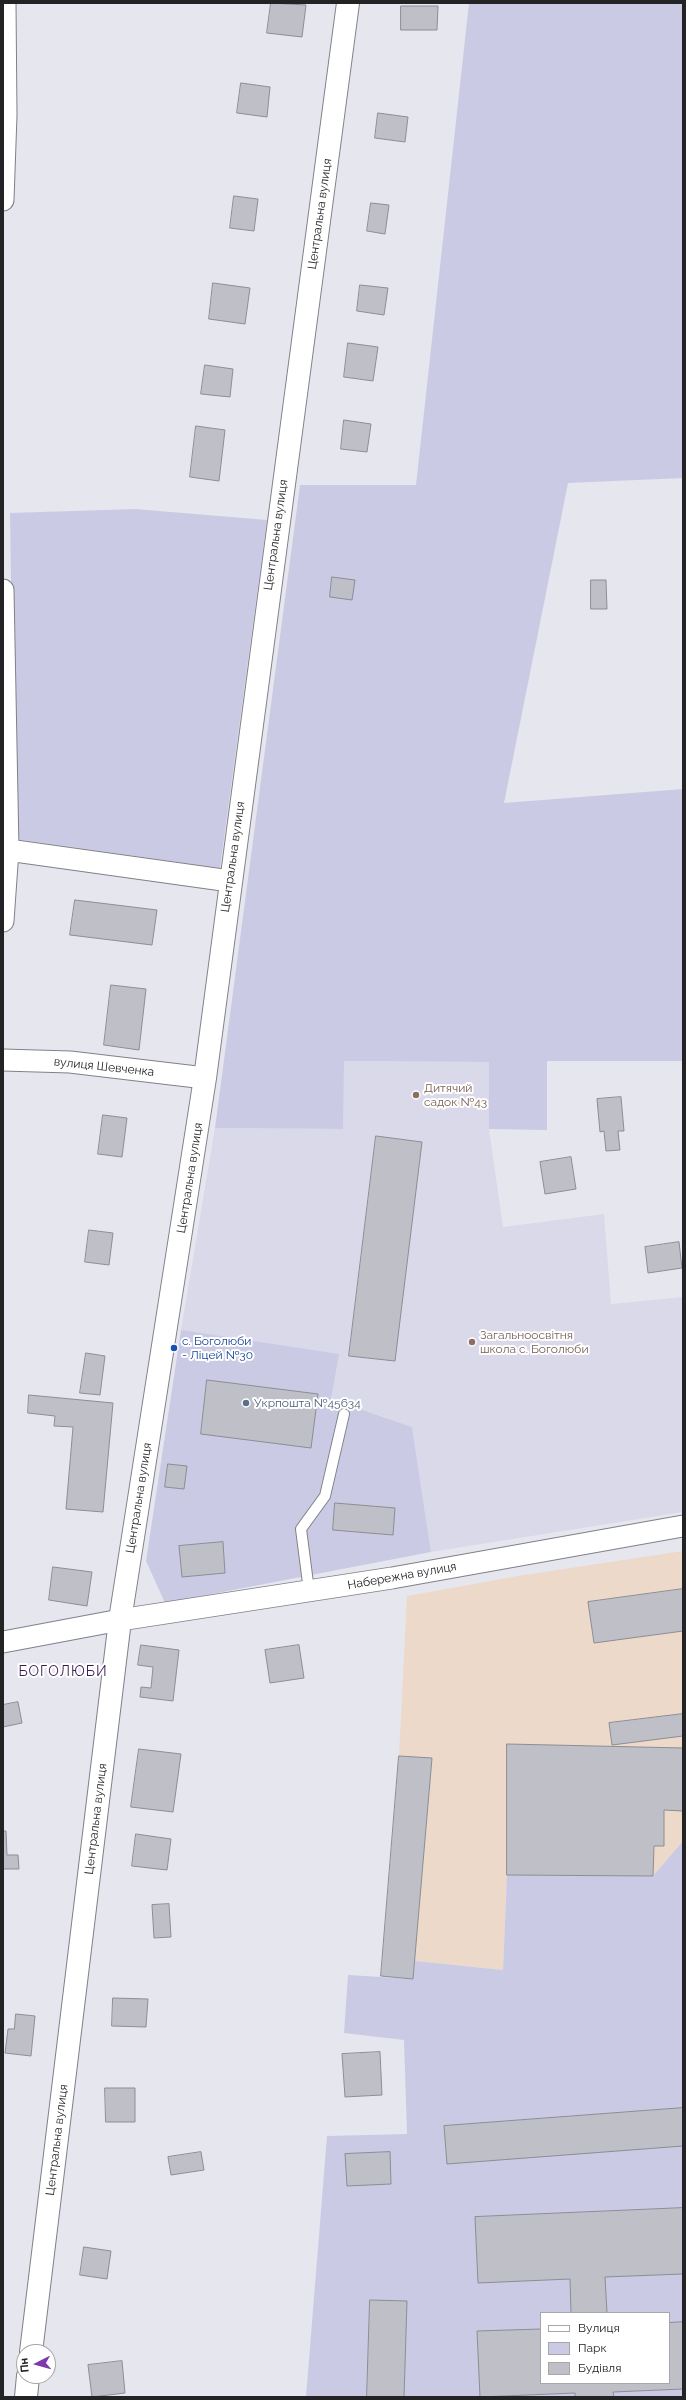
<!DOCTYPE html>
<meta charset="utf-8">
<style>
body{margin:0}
#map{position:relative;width:686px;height:2400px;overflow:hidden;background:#e6e6ef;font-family:Raleway,sans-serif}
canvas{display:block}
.frame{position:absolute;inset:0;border:4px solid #232326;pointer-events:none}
.legend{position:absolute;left:540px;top:2312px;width:130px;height:72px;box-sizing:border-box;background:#fff;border:1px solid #a7a7a8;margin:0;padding:5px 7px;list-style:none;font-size:12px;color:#232326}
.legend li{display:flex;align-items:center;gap:8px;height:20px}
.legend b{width:20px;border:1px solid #a7a7a8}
.north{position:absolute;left:16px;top:2344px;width:40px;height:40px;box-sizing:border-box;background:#fff;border:1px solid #a7a7a8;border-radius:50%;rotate:264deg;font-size:11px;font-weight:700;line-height:16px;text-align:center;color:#232326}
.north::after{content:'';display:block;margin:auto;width:14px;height:18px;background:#7c38ac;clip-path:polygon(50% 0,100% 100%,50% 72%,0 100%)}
</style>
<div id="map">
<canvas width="686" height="2400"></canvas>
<div class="frame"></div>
<ul class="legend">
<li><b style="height:5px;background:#fff"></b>Вулиця</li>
<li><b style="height:11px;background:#cbcae5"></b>Парк</li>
<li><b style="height:11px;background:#bfbfc8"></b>Будівля</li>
</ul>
<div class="north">Пн</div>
</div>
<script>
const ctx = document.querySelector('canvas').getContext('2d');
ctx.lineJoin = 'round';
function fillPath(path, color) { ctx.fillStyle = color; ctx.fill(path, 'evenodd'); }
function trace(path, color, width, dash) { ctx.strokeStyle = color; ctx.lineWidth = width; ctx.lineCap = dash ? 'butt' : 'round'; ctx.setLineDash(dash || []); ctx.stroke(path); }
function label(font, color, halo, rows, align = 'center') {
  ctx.font = font + ' Raleway,sans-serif'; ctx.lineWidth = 4; ctx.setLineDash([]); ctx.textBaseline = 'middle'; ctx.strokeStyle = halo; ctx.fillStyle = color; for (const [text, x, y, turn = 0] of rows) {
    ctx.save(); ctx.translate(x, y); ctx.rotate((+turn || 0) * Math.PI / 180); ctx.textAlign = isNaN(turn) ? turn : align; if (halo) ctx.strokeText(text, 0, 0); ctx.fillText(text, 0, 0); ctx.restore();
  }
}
fillPath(new Path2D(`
 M 683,1551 L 683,1841 L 653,1876 L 507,1875 L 503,1970 L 415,1961 L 413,1979 L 381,1976 L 399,1756 L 407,1596 L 518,1576 Z`), '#ecd9c9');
fillPath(new Path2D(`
 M 343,1061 L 489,1062 L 489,1129 L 503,1227 L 604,1214 L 611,1304 L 683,1297 L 683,1512 L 431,1552 L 412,1427 L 331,1399 L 181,1330 L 215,1128 L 343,1129 Z`), '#dad9e9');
fillPath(new Path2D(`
 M 469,3 L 683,3 L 683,478 L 568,483 L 504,803 L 683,789 L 683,1061 L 547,1061 L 547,1130 L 489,1129 L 489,1062 L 344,1061 L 343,1129 L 215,1128 L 300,485 L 416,485 Z
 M 135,509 L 267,520 L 220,868 L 15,839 L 10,513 Z
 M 181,1330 L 339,1354 L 331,1399 L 412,1427 L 431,1552 L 165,1603 L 146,1561 Z
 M 683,1841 L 683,2397 L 306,2397 L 327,2136 L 407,2134 L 404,2040 L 344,2033 L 348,1975 L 413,1979 L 415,1961 L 503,1970 L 507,1875 L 653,1876 ZM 541,2313 L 669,2313 L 669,2383 L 541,2383 Z`), '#cbcae5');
const building = new Path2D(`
 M 271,3 L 306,5 L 302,37 L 267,33 Z
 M 401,6 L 438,6 L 437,30 L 401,30 Z
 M 241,83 L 270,87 L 267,117 L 237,113 Z
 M 378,113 L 408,117 L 405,142 L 375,138 Z
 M 234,196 L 258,199 L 254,231 L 230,228 Z
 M 371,203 L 389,205 L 385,234 L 367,231 Z
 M 213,283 L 250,288 L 245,324 L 209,319 Z
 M 360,285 L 388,288 L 384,315 L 357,311 Z
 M 348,343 L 378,347 L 373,381 L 344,377 Z
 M 205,365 L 233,369 L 230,397 L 201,394 Z
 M 344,420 L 371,424 L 367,452 L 341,449 Z
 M 196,426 L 225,430 L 219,481 L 190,477 Z
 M 332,577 L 355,580 L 352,600 L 330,597 Z
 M 591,580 L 606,580 L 607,609 L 591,609 Z
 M 75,900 L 157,910 L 152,945 L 70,935 Z
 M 111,985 L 146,989 L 139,1050 L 104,1045 Z
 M 621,1097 L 624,1131 L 618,1131 L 620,1150 L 606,1151 L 604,1131 L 600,1132 L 597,1099 Z
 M 103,1115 L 127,1118 L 122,1157 L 98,1154 Z
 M 376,1136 L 422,1142 L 395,1361 L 349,1356 Z
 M 571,1157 L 576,1189 L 545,1194 L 540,1162 Z
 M 89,1230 L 113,1233 L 109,1265 L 85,1262 Z
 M 679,1242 L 682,1268 L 648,1273 L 645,1247 Z
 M 86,1353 L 105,1356 L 100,1395 L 80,1393 Z
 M 207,1380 L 318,1394 L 311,1448 L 201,1434 Z
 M 29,1395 L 113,1403 L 103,1512 L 66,1509 L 73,1427 L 54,1426 L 55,1416 L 28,1413 Z
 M 168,1464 L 187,1466 L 184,1489 L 165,1487 Z
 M 335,1503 L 395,1508 L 393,1535 L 333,1530 Z
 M 223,1542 L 225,1573 L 182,1577 L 179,1546 Z
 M 53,1567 L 92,1572 L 87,1606 L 49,1600 Z
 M 683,1589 L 683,1631 L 594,1643 L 588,1602 Z
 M 141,1645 L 179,1650 L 173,1701 L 140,1697 L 141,1687 L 151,1688 L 153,1667 L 138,1665 Z
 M 299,1645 L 304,1678 L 270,1683 L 265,1650 Z
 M 18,1702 L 22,1723 L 3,1727 L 3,1705 Z
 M 683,1714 L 683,1736 L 612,1745 L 609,1723 Z
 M 507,1744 L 683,1748 L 683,1811 L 664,1810 L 664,1846 L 654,1846 L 653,1876 L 507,1875 Z
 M 139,1749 L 181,1754 L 173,1812 L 131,1807 Z
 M 399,1756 L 432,1758 L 413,1979 L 381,1976 Z
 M 3,1831 L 6,1831 L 7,1855 L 18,1855 L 19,1869 L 3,1869 Z
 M 136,1834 L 171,1839 L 167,1870 L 132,1866 Z
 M 169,1904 L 171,1937 L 154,1938 L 152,1905 Z
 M 113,1998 L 148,1999 L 146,2027 L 112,2026 Z
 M 16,2014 L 35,2016 L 31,2056 L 5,2053 L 8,2029 L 14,2029 Z
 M 380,2052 L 382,2095 L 345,2097 L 342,2054 Z
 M 105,2088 L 135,2088 L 135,2122 L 106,2122 Z
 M 683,2108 L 683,2146 L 447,2164 L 444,2126 Z
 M 201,2152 L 204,2170 L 171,2175 L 168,2157 Z
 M 390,2152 L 391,2184 L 347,2186 L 345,2154 Z
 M 683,2208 L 683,2274 L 605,2277 L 607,2313 L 571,2313 L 570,2279 L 478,2283 L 475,2217 Z
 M 84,2247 L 111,2251 L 107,2279 L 80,2275 Z
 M 370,2300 L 407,2301 L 404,2397 L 367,2397 Z
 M 683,2322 L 683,2389 L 613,2392 L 614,2397 L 575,2397 L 575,2393 L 480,2397 L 477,2331 L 541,2329 L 541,2383 L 669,2383 L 669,2323 Z
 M 122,2361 L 125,2393 L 92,2397 L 88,2365 Z`);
fillPath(building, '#bfbfc8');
trace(building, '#8d8d95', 1);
const lane = new Path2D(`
 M 309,1591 L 301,1529 L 325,1496 L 344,1414`);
const street = new Path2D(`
 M 3,200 L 6,115 L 5,3
 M 3,590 L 8,850 L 3,921
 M 8,850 L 230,881
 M 3,1060 L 70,1062 L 205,1078
 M 3,1642 L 120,1620 L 392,1578 L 683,1526`);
const secondary = new Path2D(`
 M 31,2352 L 120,1620 L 205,1078 L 348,3
 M 26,2397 L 28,2376`);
trace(lane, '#808088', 12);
trace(street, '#808088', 23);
trace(secondary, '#808088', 24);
trace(lane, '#fff', 10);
trace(street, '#fff', 21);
trace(secondary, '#fff', 22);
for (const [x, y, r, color] of [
 [416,1095,4,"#8d6e63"],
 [472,1342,4,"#8d6e63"],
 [174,1348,4,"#1a4fb4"],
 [246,1403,4,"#5c6f8a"]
]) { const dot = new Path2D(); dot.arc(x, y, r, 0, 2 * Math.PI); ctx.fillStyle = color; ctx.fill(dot); trace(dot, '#fff', 1.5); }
label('12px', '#232326', '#fff', [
 ["Центральна вулиця",320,214,-82],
 ["Центральна вулиця",276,535,-82],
 ["Центральна вулиця",233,857,-82],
 ["вулиця Шевченка",104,1067,6],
 ["Центральна вулиця",190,1178,-81],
 ["Центральна вулиця",139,1498,-81],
 ["Набережна вулиця",402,1576,-10],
 ["Центральна вулиця",96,1819,-83],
 ["Центральна вулиця",57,2140,-83]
]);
label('12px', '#785e54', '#fff', [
 ["Дитячий",424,1088],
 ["садок №43",424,1102],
 ["Загальноосвітня",480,1335],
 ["школа с. Боголюби",480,1349]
], 'left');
label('12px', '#164399', '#fff', [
 ["с. Боголюби",182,1341],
 ["- Ліцей №30",182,1355]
], 'left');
label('12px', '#4e5e75', '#fff', [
 ["Укрпошта №45634",254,1403]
], 'left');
ctx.letterSpacing = '1px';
label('14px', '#391a51', '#fff', [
 ["БОГОЛЮБИ",63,1672]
]);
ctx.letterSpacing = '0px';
</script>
